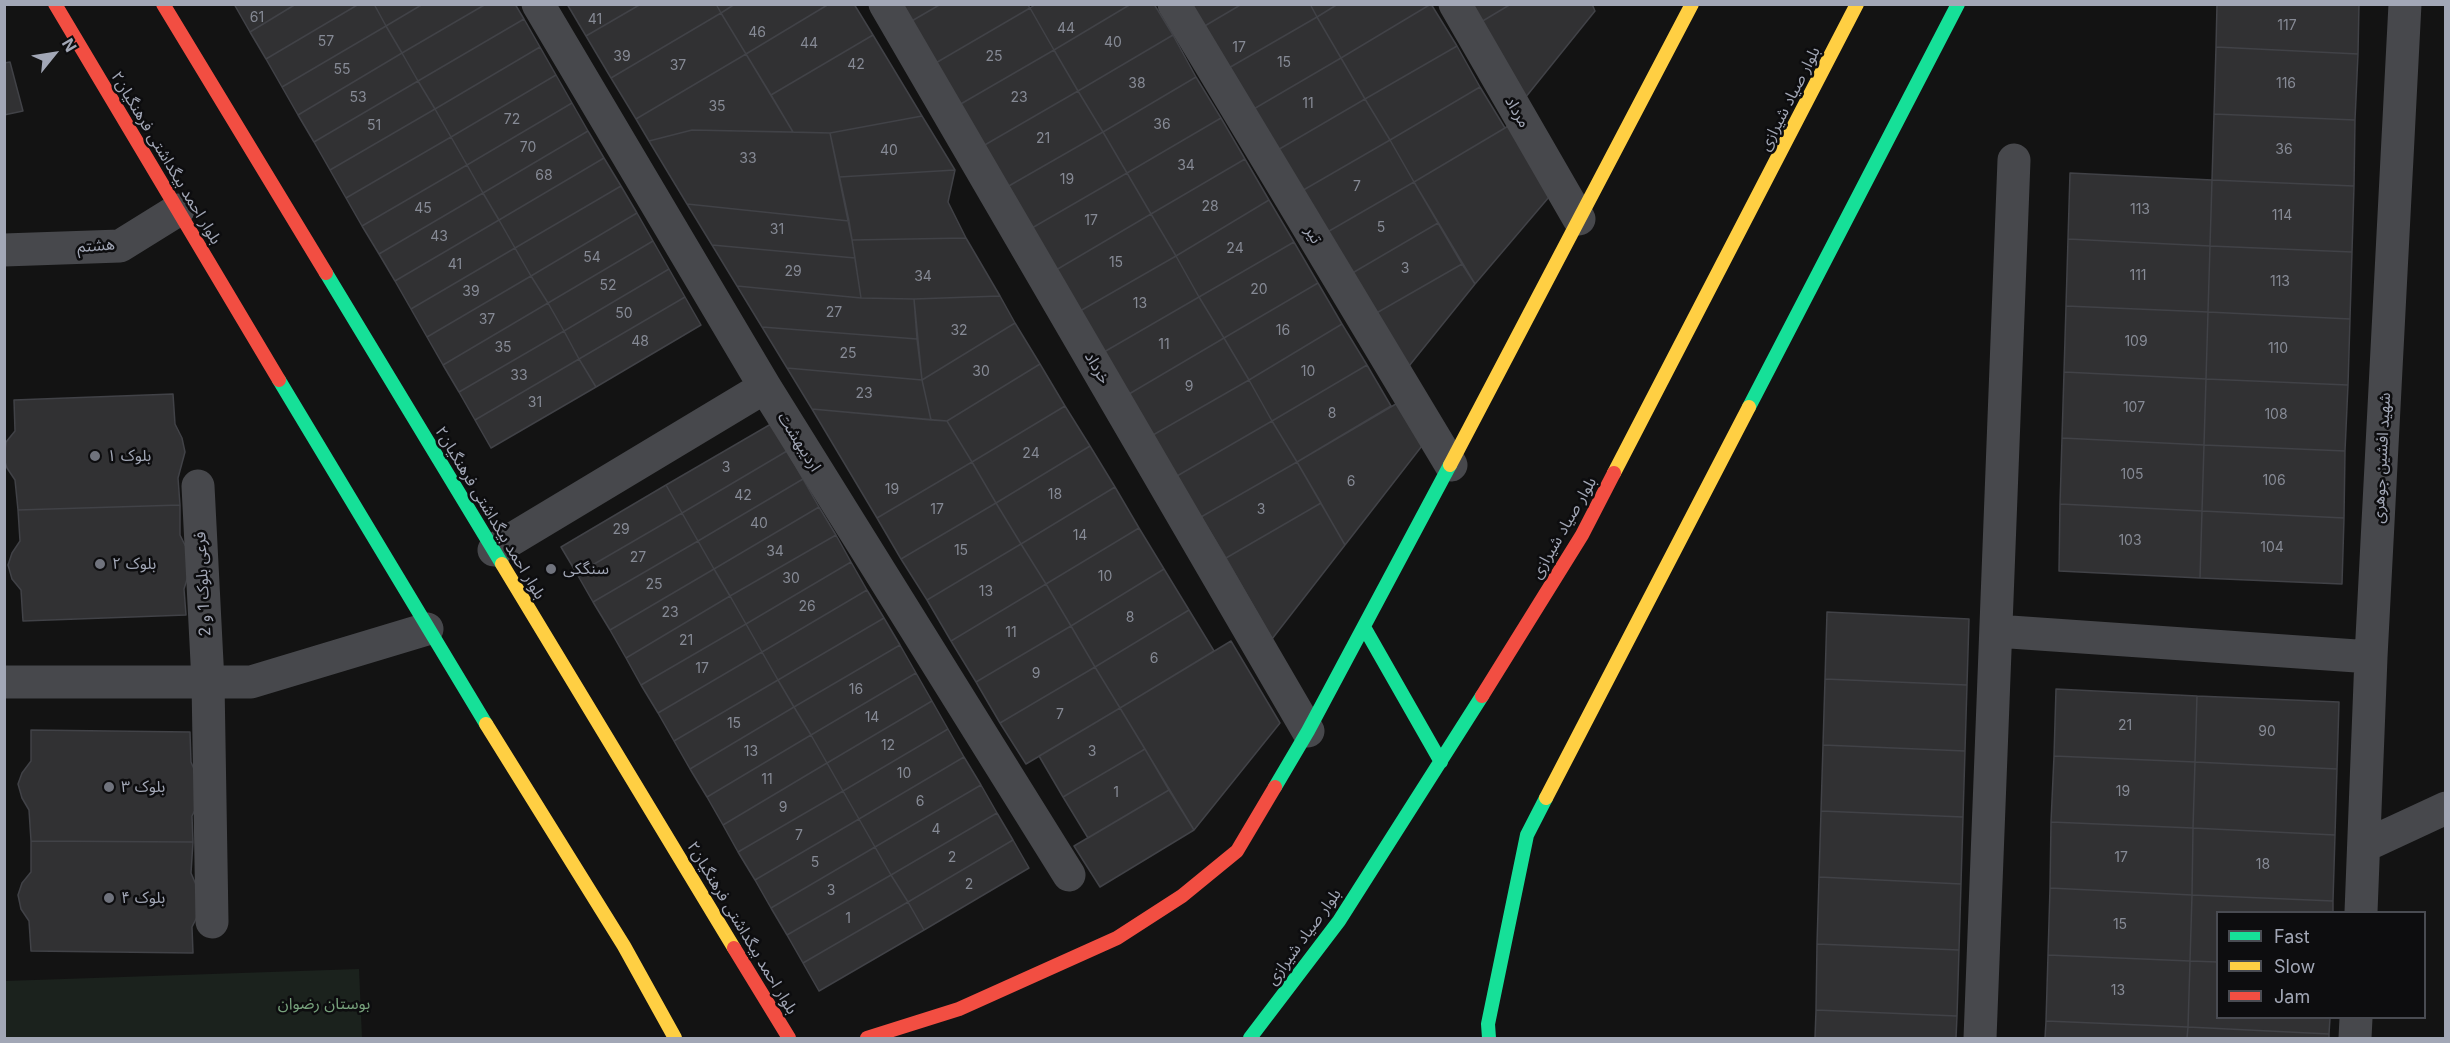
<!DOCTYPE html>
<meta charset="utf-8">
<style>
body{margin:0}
#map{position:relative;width:2450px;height:1043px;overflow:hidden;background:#131313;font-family:Inter,sans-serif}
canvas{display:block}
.frame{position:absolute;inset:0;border:6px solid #a2a7b6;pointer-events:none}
.legend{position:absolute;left:2216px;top:911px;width:210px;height:108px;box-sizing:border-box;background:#0d0d0f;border:2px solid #494b52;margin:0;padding:8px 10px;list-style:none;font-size:18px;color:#a2a7b6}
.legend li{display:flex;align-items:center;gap:12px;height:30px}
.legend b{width:30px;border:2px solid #494b52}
.north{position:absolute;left:24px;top:24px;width:60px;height:60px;-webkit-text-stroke:4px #0d0d0f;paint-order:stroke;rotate:60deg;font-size:16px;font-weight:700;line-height:24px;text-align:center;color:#a2a7b6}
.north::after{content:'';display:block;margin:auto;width:21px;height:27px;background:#a2a7b6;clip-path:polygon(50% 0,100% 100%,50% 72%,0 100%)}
</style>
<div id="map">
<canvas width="2450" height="1043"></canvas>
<div class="frame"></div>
<ul class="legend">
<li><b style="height:8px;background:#16e098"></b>Fast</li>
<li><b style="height:8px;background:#ffcf43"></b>Slow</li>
<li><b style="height:8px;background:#f24e42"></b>Jam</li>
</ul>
<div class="north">N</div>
</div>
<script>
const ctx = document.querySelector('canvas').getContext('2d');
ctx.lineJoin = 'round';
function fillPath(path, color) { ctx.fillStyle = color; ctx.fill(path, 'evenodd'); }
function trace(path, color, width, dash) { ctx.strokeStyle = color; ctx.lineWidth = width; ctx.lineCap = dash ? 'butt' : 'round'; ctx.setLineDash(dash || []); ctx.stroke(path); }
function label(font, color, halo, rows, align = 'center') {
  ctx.font = font + ' Inter,"Noto Sans Arabic",sans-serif'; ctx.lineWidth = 5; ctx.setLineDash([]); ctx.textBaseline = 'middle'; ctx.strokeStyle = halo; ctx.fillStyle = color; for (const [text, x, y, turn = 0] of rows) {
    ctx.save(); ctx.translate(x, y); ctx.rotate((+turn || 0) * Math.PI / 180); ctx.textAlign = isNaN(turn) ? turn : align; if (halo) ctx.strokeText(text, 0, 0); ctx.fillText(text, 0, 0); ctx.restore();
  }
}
fillPath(new Path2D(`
 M 359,969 L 362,1038 L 5,1038 L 5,981 Z`), '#1b221d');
const building = new Path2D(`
 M 234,4 L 296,4 L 250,32 Z
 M 296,4 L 359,4 L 266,59 L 250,32 Z
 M 359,4 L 374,4 L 386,26 L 282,87 L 266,59 Z
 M 374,4 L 423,4 L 386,26 Z
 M 423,4 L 486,4 L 402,53 L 386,26 Z
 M 486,4 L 515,4 L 524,19 L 418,81 L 402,53 Z
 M 567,4 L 641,4 L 586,36 Z
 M 641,4 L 716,4 L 721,13 L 611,78 L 586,36 Z
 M 716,4 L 735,4 L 721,13 Z
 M 735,4 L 829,4 L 746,54 L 721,13 Z
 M 829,4 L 854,4 L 873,35 L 771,95 L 746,54 Z
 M 900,4 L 941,4 L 910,22 Z
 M 941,4 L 1027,4 L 1030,8 L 934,64 L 910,22 Z
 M 1036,4 L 1131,4 L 1054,50 L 1030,8 Z
 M 1131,4 L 1154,4 L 1173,35 L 1078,91 L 1054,50 Z
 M 1190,4 L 1242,4 L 1203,27 Z
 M 1242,4 L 1310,4 L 1317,17 L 1227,69 L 1203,27 Z
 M 1310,4 L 1338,4 L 1317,17 Z
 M 1338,4 L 1431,4 L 1341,58 L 1317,17 Z
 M 1431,4 L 1457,46 L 1365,99 L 1341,58 Z
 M 1471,4 L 1511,4 L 1481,22 Z
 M 1511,4 L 1592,4 L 1595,11 L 1525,98 L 1481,22 Z
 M 2217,4 L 2359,4 L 2358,54 L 2216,47 Z
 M 1030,8 L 1054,50 L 959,105 L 934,64 Z
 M 721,13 L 746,54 L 636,119 L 611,78 Z
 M 1317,17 L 1341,58 L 1252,110 L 1227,69 Z
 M 524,19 L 540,47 L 435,109 L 418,81 Z
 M 386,26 L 402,53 L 298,115 L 282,87 Z
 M 873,35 L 922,116 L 830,133 L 793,132 L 771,95 Z
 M 1173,35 L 1196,77 L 1103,132 L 1078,91 Z
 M 1457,46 L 1480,87 L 1390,140 L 1365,99 Z
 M 540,47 L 556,75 L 451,137 L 435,109 Z
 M 2216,47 L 2358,54 L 2355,120 L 2214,114 Z
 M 1054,50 L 1078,91 L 983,146 L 959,105 Z
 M 402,53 L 418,81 L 314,142 L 298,115 Z
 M 746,54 L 793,132 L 692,130 L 649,141 L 636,119 Z
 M 1341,58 L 1365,99 L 1276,151 L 1252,110 Z
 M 10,62 L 23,111 L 4,115 L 4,63 Z
 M 556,75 L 572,103 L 467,165 L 451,137 Z
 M 1196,77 L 1221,118 L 1127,173 L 1103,132 Z
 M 418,81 L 435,109 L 330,170 L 314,142 Z
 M 1480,87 L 1505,128 L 1414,182 L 1390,140 Z
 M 1078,91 L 1103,132 L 1007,187 L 983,146 Z
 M 1365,99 L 1390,140 L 1300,192 L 1276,151 Z
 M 572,103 L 588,131 L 483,193 L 467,165 Z
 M 435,109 L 451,137 L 346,198 L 330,170 Z
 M 2214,114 L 2355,120 L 2354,186 L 2212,180 Z
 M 922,116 L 955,170 L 839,177 L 830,133 Z
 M 1221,118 L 1245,159 L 1151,214 L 1127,173 Z
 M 1515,122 L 1555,190 L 1475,284 L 1414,182 Z
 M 692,130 L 830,133 L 849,221 L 687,204 L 649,141 Z
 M 588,131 L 604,158 L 499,220 L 483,193 Z
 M 1103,132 L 1127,173 L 1032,228 L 1007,187 Z
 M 451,137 L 467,165 L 362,226 L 346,198 Z
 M 1390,140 L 1414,182 L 1324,234 L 1300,192 Z
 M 604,158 L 621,186 L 515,248 L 499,220 Z
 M 1245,159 L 1269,200 L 1176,256 L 1151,214 Z
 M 467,165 L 483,193 L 379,254 L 362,226 Z
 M 955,170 L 948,202 L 966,238 L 852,240 L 839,177 Z
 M 1127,173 L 1151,214 L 1056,270 L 1032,228 Z
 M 2070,173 L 2212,180 L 2210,246 L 2068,239 Z
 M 2212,180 L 2354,186 L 2352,252 L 2210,246 Z
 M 1414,182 L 1438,223 L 1349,275 L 1324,234 Z
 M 621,186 L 637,213 L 531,276 L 515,248 Z
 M 483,193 L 499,220 L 395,281 L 379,254 Z
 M 1269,200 L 1294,242 L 1199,297 L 1176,256 Z
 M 687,204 L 849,221 L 855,258 L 712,245 Z
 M 637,213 L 653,241 L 548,303 L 531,276 Z
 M 1151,214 L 1176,256 L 1080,311 L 1056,270 Z
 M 499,220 L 515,248 L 411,309 L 395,281 Z
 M 1438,223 L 1462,264 L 1373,315 L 1349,275 Z
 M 966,238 L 1000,296 L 914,299 L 861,298 L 852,240 Z
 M 2068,239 L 2210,246 L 2208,312 L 2066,306 Z
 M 653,241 L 669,269 L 564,331 L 548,303 Z
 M 1294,242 L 1318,283 L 1224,338 L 1199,297 Z
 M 712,245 L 855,258 L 861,298 L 737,286 Z
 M 2210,246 L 2352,252 L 2350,319 L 2208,312 Z
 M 515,248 L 531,276 L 427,337 L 411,309 Z
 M 1176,256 L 1199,297 L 1104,352 L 1080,311 Z
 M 1462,264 L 1475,284 L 1405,371 L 1373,315 Z
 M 669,269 L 685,297 L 579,359 L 564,331 Z
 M 531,276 L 548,303 L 443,365 L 427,337 Z
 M 1318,283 L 1342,324 L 1249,380 L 1224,338 Z
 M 737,286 L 861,298 L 914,299 L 917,339 L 762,327 Z
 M 1000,296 L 1015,323 L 922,380 L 914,299 Z
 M 685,297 L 701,325 L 596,387 L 579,359 Z
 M 1199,297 L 1224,338 L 1129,394 L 1104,352 Z
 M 548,303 L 564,331 L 459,392 L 443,365 Z
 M 2066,306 L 2208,312 L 2206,379 L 2064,372 Z
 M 2208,312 L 2350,319 L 2348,385 L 2206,379 Z
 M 1015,323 L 1040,364 L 947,421 L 931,420 L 922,380 Z
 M 1342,324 L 1367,365 L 1272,421 L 1249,380 Z
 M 762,327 L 917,339 L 922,380 L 787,368 Z
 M 564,331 L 579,359 L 475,420 L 459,392 Z
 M 1224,338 L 1249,380 L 1153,435 L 1129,394 Z
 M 579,359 L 596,387 L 491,448 L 475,420 Z
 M 1040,364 L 1065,406 L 972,462 L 947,421 Z
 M 1367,365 L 1391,406 L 1297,462 L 1272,421 Z
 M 787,368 L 922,380 L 931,420 L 812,409 Z
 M 2064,372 L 2206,379 L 2204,445 L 2062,438 Z
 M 2206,379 L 2348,385 L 2345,451 L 2204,445 Z
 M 1249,380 L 1272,421 L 1177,476 L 1153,435 Z
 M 173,394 L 175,424 L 182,438 L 185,452 L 178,478 L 180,505 L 18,510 L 15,480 L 7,468 L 4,459 L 6,442 L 15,431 L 14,400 Z
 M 1401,401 L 1425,442 L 1345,545 L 1297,462 Z
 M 1065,406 L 1090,446 L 996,503 L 972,462 Z
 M 812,409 L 947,421 L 972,462 L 877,518 Z
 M 1272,421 L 1297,462 L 1201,517 L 1177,476 Z
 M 771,424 L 787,451 L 682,513 L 666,485 Z
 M 2062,438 L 2204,445 L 2202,511 L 2060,504 Z
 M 2204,445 L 2345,451 L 2344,518 L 2202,511 Z
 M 1090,446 L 1115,487 L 1021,544 L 996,503 Z
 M 787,451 L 803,479 L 698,541 L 682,513 Z
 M 972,462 L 996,503 L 901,559 L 877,518 Z
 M 1297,462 L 1321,503 L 1226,558 L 1201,517 Z
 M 803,479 L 819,507 L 714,569 L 698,541 Z
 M 666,485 L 682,513 L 577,574 L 561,547 Z
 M 1115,487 L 1139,528 L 1046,584 L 1021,544 Z
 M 996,503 L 1021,544 L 927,600 L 901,559 Z
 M 1321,503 L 1345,545 L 1272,639 L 1226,558 Z
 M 2060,504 L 2202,511 L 2200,578 L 2059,571 Z
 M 180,505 L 180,535 L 187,549 L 188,576 L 184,589 L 186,615 L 23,621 L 21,590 L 12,579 L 8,565 L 12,553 L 20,541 L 18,510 Z
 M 819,507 L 836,535 L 730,596 L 714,569 Z
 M 2202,511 L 2344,518 L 2342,584 L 2200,578 Z
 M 682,513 L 698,541 L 593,602 L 577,574 Z
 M 1139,528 L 1164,569 L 1071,626 L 1046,584 Z
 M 836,535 L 851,562 L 746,624 L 730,596 Z
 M 698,541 L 714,569 L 610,630 L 593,602 Z
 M 1021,544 L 1046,584 L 951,641 L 927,600 Z
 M 851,562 L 867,590 L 762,652 L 746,624 Z
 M 714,569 L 730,596 L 626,658 L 610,630 Z
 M 1164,569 L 1189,610 L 1095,667 L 1071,626 Z
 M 1046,584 L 1071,626 L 976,682 L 951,641 Z
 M 867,590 L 884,618 L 778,680 L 762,652 Z
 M 730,596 L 746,624 L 641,685 L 626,658 Z
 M 1189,610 L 1214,651 L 1120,708 L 1095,667 Z
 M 1827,612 L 1969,619 L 1967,685 L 1825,679 Z
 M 884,618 L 900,645 L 794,707 L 778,680 Z
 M 746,624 L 762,652 L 658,713 L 641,685 Z
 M 1071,626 L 1095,667 L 1000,723 L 976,682 Z
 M 1231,641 L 1280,723 L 1194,830 L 1120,708 Z
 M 900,645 L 916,673 L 811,735 L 794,707 Z
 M 762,652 L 778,680 L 674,741 L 658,713 Z
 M 1095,667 L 1120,708 L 1026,764 L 1000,723 Z
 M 916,673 L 932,701 L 827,763 L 811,735 Z
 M 1825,679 L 1967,685 L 1965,751 L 1823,745 Z
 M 778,680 L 794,707 L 690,769 L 674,741 Z
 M 2056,689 L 2197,696 L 2195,762 L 2054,756 Z
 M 2197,696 L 2339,702 L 2337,769 L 2195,762 Z
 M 932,701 L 948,729 L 843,791 L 827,763 Z
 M 794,707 L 811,735 L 707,797 L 690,769 Z
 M 1120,708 L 1145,749 L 1063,797 L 1039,756 Z
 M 948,729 L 964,757 L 859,819 L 843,791 Z
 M 31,730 L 190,732 L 191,762 L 197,776 L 198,804 L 192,816 L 193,842 L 31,841 L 29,810 L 22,798 L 18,784 L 22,773 L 31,761 Z
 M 811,735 L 827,763 L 723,825 L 707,797 Z
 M 1823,745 L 1965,751 L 1963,817 L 1821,811 Z
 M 1145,749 L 1169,790 L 1088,838 L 1063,797 Z
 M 2054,756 L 2195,762 L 2193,828 L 2051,822 Z
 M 964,757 L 981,785 L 875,847 L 859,819 Z
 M 2195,762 L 2337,769 L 2335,835 L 2193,828 Z
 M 827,763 L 843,791 L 738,852 L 723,825 Z
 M 981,785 L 997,813 L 891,875 L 875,847 Z
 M 1169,790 L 1194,830 L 1100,887 L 1074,846 Z
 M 843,791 L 859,819 L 755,880 L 738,852 Z
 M 1821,811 L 1963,817 L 1961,884 L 1819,877 Z
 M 997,813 L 1013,840 L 908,902 L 891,875 Z
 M 859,819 L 875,847 L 771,908 L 755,880 Z
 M 2051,822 L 2193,828 L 2192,895 L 2050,888 Z
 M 2193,828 L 2335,835 L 2333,901 L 2192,895 Z
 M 1013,840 L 1029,868 L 924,930 L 908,902 Z
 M 31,841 L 193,842 L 191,873 L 197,887 L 198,915 L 192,927 L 193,953 L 31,951 L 29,921 L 21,909 L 18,895 L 22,883 L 31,872 Z
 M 875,847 L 891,875 L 787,935 L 771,908 Z
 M 891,875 L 908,902 L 803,963 L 787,935 Z
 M 1819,877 L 1961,884 L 1959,950 L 1817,944 Z
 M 2050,888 L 2192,895 L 2190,961 L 2048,955 Z
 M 2192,895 L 2333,901 L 2333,912 L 2218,912 L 2218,962 L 2190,961 Z
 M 908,902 L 924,930 L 819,991 L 803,963 Z
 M 1817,944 L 1959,950 L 1957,1016 L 1816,1010 Z
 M 2048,955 L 2190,961 L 2188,1027 L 2046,1021 Z
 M 2190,961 L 2218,962 L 2218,1018 L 2330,1018 L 2329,1034 L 2188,1027 Z
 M 1816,1010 L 1957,1016 L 1956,1038 L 1815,1038 Z
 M 2046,1021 L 2188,1027 L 2187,1038 L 2045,1038 Z
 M 2188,1027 L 2329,1034 L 2329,1038 L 2187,1038 Z`);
fillPath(building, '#313133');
trace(building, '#414247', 1.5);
trace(new Path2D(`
 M 538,4 L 765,387 L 1069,875
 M 885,4 L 1308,731
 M 1174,4 L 1451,465
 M 1455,4 L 1579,219
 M 4,250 L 120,246 L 178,210
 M 198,486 L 208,682 L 212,922
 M 494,550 L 765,387
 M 1996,631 L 2371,657
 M 4,682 L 251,682 L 427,629
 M 2364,846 L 2446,808
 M 2361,912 L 2371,657 L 2405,4
 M 1980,1038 L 2014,160
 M 2355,1038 L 2356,1018`), '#47484c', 33);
trace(new Path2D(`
 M 326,273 L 502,564
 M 279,380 L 486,724
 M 1749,407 L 1958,4
 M 1364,627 L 1441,762
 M 1275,787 L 1308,731 L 1450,465
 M 1250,1038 L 1339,921 L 1482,696
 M 1489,1038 L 1488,1024 L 1527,835 L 1546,798`), '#16e098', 14);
trace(new Path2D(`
 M 1450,465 L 1692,4
 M 1614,473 L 1857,4
 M 502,564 L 734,948
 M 486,724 L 624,946 L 675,1038
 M 1546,798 L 1749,407`), '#ffcf43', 14);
trace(new Path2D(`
 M 55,4 L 279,380
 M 163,4 L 326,273
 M 1482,696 L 1582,535 L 1614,473
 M 734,948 L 789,1038
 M 867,1038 L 959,1009 L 1117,938 L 1182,896 L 1237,851 L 1275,787`), '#f24e42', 14);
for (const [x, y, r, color] of [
 [95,456,6,"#70737d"],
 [100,564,6,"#70737d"],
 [551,569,6,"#70737d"],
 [109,787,6,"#70737d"],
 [109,898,6,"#70737d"]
]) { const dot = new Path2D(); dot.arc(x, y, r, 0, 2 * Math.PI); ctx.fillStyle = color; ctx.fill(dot); trace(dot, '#0d0d0f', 2); }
label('14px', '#868a95', null, [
 ["61",257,18],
 ["41",595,20],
 ["117",2287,26],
 ["44",1066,29],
 ["46",757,33],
 ["57",326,42],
 ["40",1113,43],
 ["44",809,44],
 ["17",1239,48],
 ["39",622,57],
 ["25",994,57],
 ["15",1284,63],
 ["42",856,65],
 ["37",678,66],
 ["55",342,70],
 ["38",1137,84],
 ["116",2286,84],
 ["53",358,98],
 ["23",1019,98],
 ["11",1308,104],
 ["35",717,107],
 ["72",512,120],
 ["36",1162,125],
 ["51",374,126],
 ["21",1043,139],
 ["70",528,148],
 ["36",2284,150],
 ["40",889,151],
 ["33",748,159],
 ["34",1186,166],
 ["68",544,176],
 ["19",1067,180],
 ["7",1357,187],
 ["28",1210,207],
 ["45",423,209],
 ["113",2140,210],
 ["114",2282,216],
 ["17",1091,221],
 ["5",1381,228],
 ["31",777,230],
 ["43",439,237],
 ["24",1235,249],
 ["54",592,258],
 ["15",1116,263],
 ["41",455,265],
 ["3",1405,269],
 ["29",793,272],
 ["111",2138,276],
 ["34",923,277],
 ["113",2280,282],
 ["52",608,286],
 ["20",1259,290],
 ["39",471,292],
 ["13",1140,304],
 ["27",834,313],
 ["50",624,314],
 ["37",487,320],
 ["32",959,331],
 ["16",1283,331],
 ["48",640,342],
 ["109",2136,342],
 ["11",1164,345],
 ["35",503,348],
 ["110",2278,349],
 ["25",848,354],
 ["30",981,372],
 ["10",1308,372],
 ["33",519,376],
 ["9",1189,387],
 ["23",864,394],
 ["31",535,403],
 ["107",2134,408],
 ["8",1332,414],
 ["108",2276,415],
 ["24",1031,454],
 ["3",726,468],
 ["105",2132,475],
 ["106",2274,481],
 ["6",1351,482],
 ["19",892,490],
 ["18",1055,495],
 ["42",743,496],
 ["17",937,510],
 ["3",1261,510],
 ["40",759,524],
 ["29",621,530],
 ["14",1080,536],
 ["103",2130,541],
 ["104",2272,548],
 ["15",961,551],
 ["34",775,552],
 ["27",638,558],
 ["10",1105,577],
 ["30",791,579],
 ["25",654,585],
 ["13",986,592],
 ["26",807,607],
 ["23",670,613],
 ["8",1130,618],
 ["11",1011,633],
 ["21",686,641],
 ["6",1154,659],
 ["17",702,669],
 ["9",1036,674],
 ["16",856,690],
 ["7",1060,715],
 ["14",872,718],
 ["15",734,724],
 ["21",2125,726],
 ["90",2267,732],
 ["12",888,746],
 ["13",751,752],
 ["3",1092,752],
 ["10",904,774],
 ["11",767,780],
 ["19",2123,792],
 ["1",1116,793],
 ["6",920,802],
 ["9",783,808],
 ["4",936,830],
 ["7",799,836],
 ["2",952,858],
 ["17",2121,858],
 ["5",815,863],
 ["18",2263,865],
 ["2",969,885],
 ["3",831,891],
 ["1",848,919],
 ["15",2120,925],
 ["13",2118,991]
]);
label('16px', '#a2a7b6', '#0d0d0f', [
 ["بلوار صیاد شیرازی",1790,99,-63],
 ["مرداد",1517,112,60],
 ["بلوار احمد بیگداشتی فرهنگیان۲",166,158,59],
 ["تیر",1313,235,59],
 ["هشتم",96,246,-4],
 ["خرداد",1097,368,60],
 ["اردیبهشت",799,442,58],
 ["شهید افشین جوهری",2382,458,-87],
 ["بلوار احمد بیگداشتی فرهنگیان۲",490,513,59],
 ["بلوار صیاد شیرازی",1564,528,-60],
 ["فرعی بلوک 1 و 2",203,584,-93],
 ["بلوار احمد بیگداشتی فرهنگیان۲",742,928,59],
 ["بلوار صیاد شیرازی",1304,937,-54]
]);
label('16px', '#a2a7b6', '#0d0d0f', [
 ["بلوک ۱",107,456],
 ["بلوک ۲",112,564],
 ["سنگکی",563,569],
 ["بلوک ۳",121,787],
 ["بلوک ۴",121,898]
], 'left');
label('16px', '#78a37d', '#0d0d0f', [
 ["بوستان رضوان",324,1004]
]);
</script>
